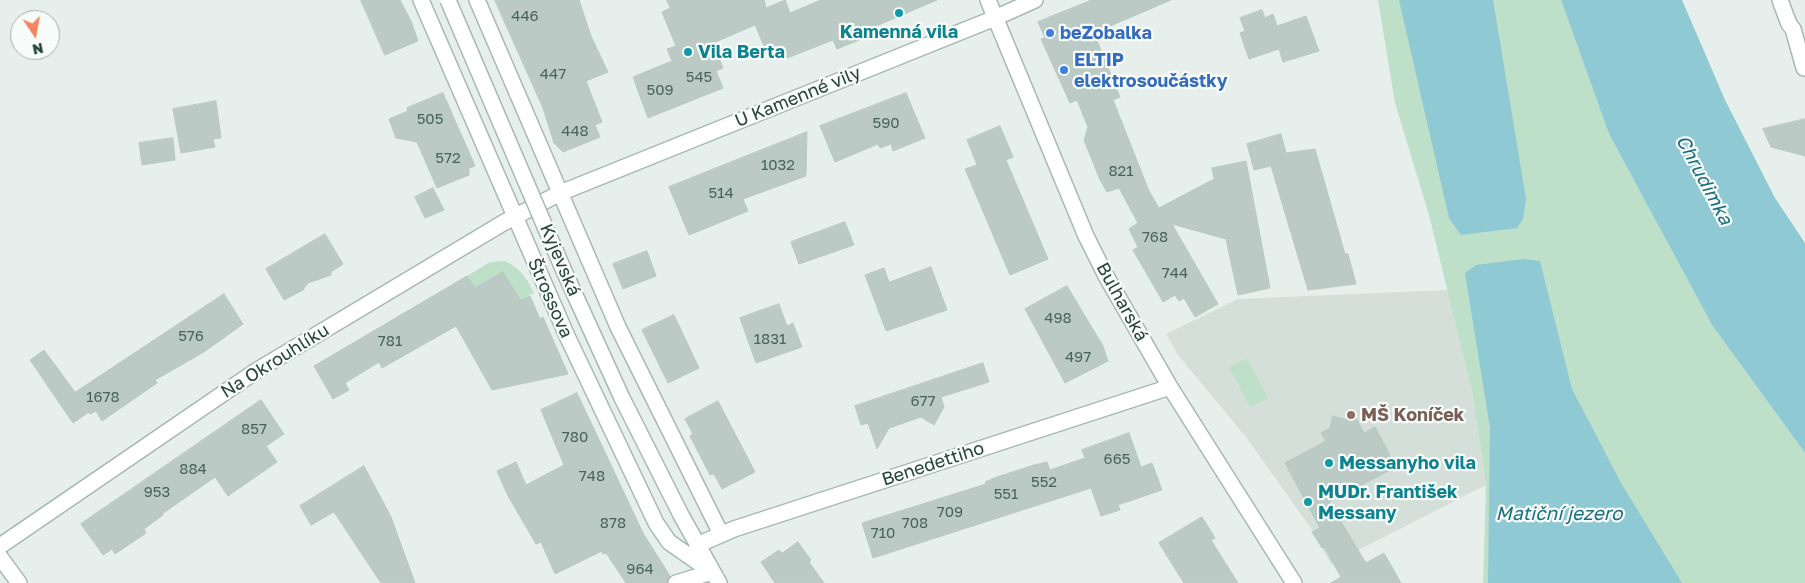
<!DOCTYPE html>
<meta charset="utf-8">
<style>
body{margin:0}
#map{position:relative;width:1805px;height:583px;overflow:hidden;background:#e6efeb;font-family:"Golos Text",sans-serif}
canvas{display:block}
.north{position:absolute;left:10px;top:10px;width:50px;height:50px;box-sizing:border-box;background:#f7fbf9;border:1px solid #a3b1ad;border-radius:50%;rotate:168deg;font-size:14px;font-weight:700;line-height:20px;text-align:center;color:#24423a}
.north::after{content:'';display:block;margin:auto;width:18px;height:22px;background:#f4845f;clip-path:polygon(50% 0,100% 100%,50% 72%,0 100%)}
</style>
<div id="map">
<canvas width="1805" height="583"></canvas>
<div class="north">N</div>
</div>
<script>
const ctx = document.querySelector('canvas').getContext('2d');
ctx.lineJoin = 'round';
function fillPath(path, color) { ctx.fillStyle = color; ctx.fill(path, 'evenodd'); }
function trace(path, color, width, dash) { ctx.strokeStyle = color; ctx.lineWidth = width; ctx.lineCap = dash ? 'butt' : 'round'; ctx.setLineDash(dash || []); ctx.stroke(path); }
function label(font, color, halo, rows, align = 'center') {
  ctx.font = font + ' "Golos Text",sans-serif'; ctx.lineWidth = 4.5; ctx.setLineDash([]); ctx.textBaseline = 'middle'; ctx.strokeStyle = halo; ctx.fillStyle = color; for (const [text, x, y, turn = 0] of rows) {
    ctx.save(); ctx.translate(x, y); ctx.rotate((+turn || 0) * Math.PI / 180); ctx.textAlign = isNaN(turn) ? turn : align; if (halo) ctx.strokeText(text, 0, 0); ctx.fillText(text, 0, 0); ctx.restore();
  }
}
fillPath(new Path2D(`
 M 1448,290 L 1472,391 L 1486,485 L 1331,564 L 1310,527 L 1246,437 L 1178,355 L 1166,334 L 1238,299 Z`), '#d4dfda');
fillPath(new Path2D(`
 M 1378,0 L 1561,0 L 1609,134 L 1712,325 L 1805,453 L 1805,583 L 1483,583 L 1486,485 L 1472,391 L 1429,215 L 1395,103 Z
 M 505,261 C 521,269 526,277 534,293 L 493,312 L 488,309 L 467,276 L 490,262 Z
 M 1247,358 L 1268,398 L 1250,407 L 1229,367 Z`), '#bfe0c8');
fillPath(new Path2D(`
 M 1399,0 L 1493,0 L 1526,199 L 1523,219 L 1517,228 L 1461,235 L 1449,218 Z
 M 1561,0 L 1682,0 L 1725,100 L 1775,198 L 1805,243 L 1805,453 L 1712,325 L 1609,134 Z
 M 1524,259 L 1540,261 L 1572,389 L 1621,483 L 1682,583 L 1488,583 L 1490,428 L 1465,273 L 1476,265 Z`), '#8ec9d4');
const building = new Path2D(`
 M 361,0 L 400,0 L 411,21 L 418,41 L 385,55 Z
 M 495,0 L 579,0 L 591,36 L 608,72 L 586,81 L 602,122 L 595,125 L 600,137 L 563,152 L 554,143 L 543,108 Z
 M 667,0 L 764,0 L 766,8 L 785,0 L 790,13 L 821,0 L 937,0 L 862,32 L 864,38 L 837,49 L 833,40 L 787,58 L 786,54 L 770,60 L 755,25 L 713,43 L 723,68 L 716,71 L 723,88 L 648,118 L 633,77 L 672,61 L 667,49 L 676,46 L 662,12 L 670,8 Z
 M 1092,0 L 1171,0 L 1094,33 L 1120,97 L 1113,100 L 1149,191 L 1159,208 L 1214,179 L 1212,168 L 1246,161 L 1270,288 L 1238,295 L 1226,239 L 1172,224 L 1218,304 L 1195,317 L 1184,298 L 1179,301 L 1175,295 L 1163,302 L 1133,250 L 1138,247 L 1129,229 L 1138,223 L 1119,188 L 1107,192 L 1100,180 L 1084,140 L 1088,127 L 1077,100 L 1070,103 L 1041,39 L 1045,38 L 1038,22 Z
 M 1262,10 L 1265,18 L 1273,14 L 1277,26 L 1306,16 L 1319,51 L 1283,62 L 1279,49 L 1249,59 L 1240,33 L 1245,31 L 1240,18 Z
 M 443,93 L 475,166 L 469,168 L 469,175 L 437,188 L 417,142 L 396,138 L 389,119 L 408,111 L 407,108 Z
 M 906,93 L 925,138 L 893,151 L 891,144 L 880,148 L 878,144 L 835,162 L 820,126 Z
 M 216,101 L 221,138 L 213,139 L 215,147 L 181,153 L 173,109 Z
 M 1805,119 L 1805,156 L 1771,147 L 1763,129 Z
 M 1000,126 L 1013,157 L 1006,160 L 1048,259 L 1010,275 L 965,169 L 977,165 L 967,140 Z
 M 807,132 L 806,176 L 743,199 L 748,211 L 689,235 L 669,187 Z
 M 1281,134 L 1286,153 L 1315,149 L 1345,254 L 1348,254 L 1356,284 L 1308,290 L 1271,166 L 1254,170 L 1247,144 Z
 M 173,138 L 175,160 L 142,165 L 139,143 Z
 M 433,188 L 444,210 L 425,218 L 415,197 Z
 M 845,222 L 854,245 L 799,264 L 791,242 Z
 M 325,234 L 343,264 L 331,272 L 331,275 L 308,283 L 303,290 L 284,300 L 266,269 Z
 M 647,251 L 656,276 L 623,289 L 613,264 Z
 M 931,267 L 947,310 L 886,331 L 865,275 L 884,268 L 889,282 Z
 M 503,272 L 520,300 L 530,296 L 540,319 L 543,317 L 568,374 L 492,390 L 456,326 L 382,368 L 379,362 L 345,383 L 349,390 L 333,399 L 314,366 L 467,276 L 475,288 Z
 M 1067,286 L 1103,346 L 1108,361 L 1065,383 L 1025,309 Z
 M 224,294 L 243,324 L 204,352 L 155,380 L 157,383 L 102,421 L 96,411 L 90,414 L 89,412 L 73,423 L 30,360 L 44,350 L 75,392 Z
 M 779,304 L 787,326 L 793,323 L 802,347 L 756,363 L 740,318 Z
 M 674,315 L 699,368 L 668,383 L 642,330 Z
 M 983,363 L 989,382 L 941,397 L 944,407 L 934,425 L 921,417 L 889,428 L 877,449 L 868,423 L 861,425 L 855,406 Z
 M 577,393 L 643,533 L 670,576 L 667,583 L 626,583 L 606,553 L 603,554 L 602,551 L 555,574 L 541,542 L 536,544 L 507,494 L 497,471 L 516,462 L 526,485 L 564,465 L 541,410 Z
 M 261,400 L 284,434 L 266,446 L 277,462 L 228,496 L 215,477 L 162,514 L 163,515 L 144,529 L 146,533 L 115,554 L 112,549 L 103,555 L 81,524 Z
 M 718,401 L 755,472 L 722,489 L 714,474 L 710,475 L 690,436 L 693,434 L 685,419 Z
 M 1333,416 L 1347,420 L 1355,416 L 1364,433 L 1375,427 L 1396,467 L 1329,502 L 1366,563 L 1384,553 L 1401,583 L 1331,583 L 1341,577 L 1324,547 L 1322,548 L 1312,532 L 1320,528 L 1285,463 L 1326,441 L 1321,433 L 1330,428 Z
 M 1129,433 L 1141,467 L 1152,463 L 1162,490 L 1118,505 L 1120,510 L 1101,516 L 1091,488 L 873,558 L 862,523 L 986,484 L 985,482 L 997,477 L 1034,465 L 1047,462 L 1050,470 L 1085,458 L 1082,450 Z
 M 364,466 L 391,517 L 415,583 L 381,583 L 334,512 L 311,525 L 300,506 Z
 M 1202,517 L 1215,538 L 1211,540 L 1238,583 L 1184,583 L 1159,543 Z
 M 798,542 L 811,560 L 809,562 L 824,583 L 775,583 L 761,562 L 779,550 L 782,553 Z`);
fillPath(building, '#bbcac4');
trace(building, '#b8c9c2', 1);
const minor = new Path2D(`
 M 421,0 L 567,336 L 656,523 L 669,542 L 712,572
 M 477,0 L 618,327 L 721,534
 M 988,0 L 1086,236 L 1106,276 L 1170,387 L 1294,583
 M 1780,0 L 1789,24 L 1793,29 L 1804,68
 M 564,271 L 622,398 L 681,515 L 719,583
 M 697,545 L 734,529 L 1170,387
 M 0,546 L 256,371 L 503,223 L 560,193 L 995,18 L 1035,0
 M 0,557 L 19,583
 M 676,583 L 712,572`);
trace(minor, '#a8b8b2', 18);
trace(minor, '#fff', 15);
const minorBridge = new Path2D(`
 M 448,0 L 564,271`);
trace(minorBridge, '#a8b8b2', 18, []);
trace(minorBridge, '#fff', 15);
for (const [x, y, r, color] of [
 [899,13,5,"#0f9aa8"],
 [1050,33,5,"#3f7fe0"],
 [688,52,5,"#0f9aa8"],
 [1064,70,5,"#3f7fe0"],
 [1351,415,5,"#8d6e63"],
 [1329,463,5,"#0f9aa8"],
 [1308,502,5,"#0f9aa8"]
]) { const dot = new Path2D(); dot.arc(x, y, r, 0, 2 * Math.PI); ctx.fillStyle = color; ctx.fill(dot); trace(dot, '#f7fbf9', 2); }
label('15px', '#4a645c', null, [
 ["446",525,16],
 ["447",553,74],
 ["545",699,77],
 ["509",660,90],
 ["505",430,119],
 ["590",886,123],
 ["448",575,131],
 ["572",448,158],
 ["1032",778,165],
 ["821",1121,171],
 ["514",721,193],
 ["768",1155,237],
 ["744",1175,273],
 ["498",1058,318],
 ["576",191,336],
 ["1831",770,339],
 ["781",390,341],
 ["497",1078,357],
 ["1678",103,397],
 ["677",923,401],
 ["857",254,429],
 ["780",575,437],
 ["665",1117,459],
 ["884",193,469],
 ["748",592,476],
 ["552",1044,482],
 ["953",157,492],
 ["551",1006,494],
 ["709",950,512],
 ["878",613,523],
 ["708",915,523],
 ["710",883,533],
 ["964",640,569]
]);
label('bold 18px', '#0d838f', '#f7fbf9', [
 ["Kamenná vila",899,32,"center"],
 ["Vila Berta",698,52],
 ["Messanyho vila",1339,463],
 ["MUDr. František",1318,492],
 ["Messany",1318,513]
], 'left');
label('bold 18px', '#366cbe', '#f7fbf9', [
 ["beZobalka",1060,33],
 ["ELTIP",1074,60],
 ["elektrosoučástky",1074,81]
], 'left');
label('18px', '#24423a', '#f7fbf9', [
 ["U Kamenné vily",798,97,-22],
 ["Kyjevská",560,260,67],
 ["Štrossova",550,298,66],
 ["Bulharská",1122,302,61],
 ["Na Okrouhlíku",275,361,-32],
 ["Benedettiho",933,464,-18]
]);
label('bold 18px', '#785e54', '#f7fbf9', [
 ["MŠ Koníček",1361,415]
], 'left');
label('italic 19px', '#1c6f80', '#f7fbf9', [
 ["Chrudimka",1704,180,62],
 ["Matiční jezero",1559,514]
]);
</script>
